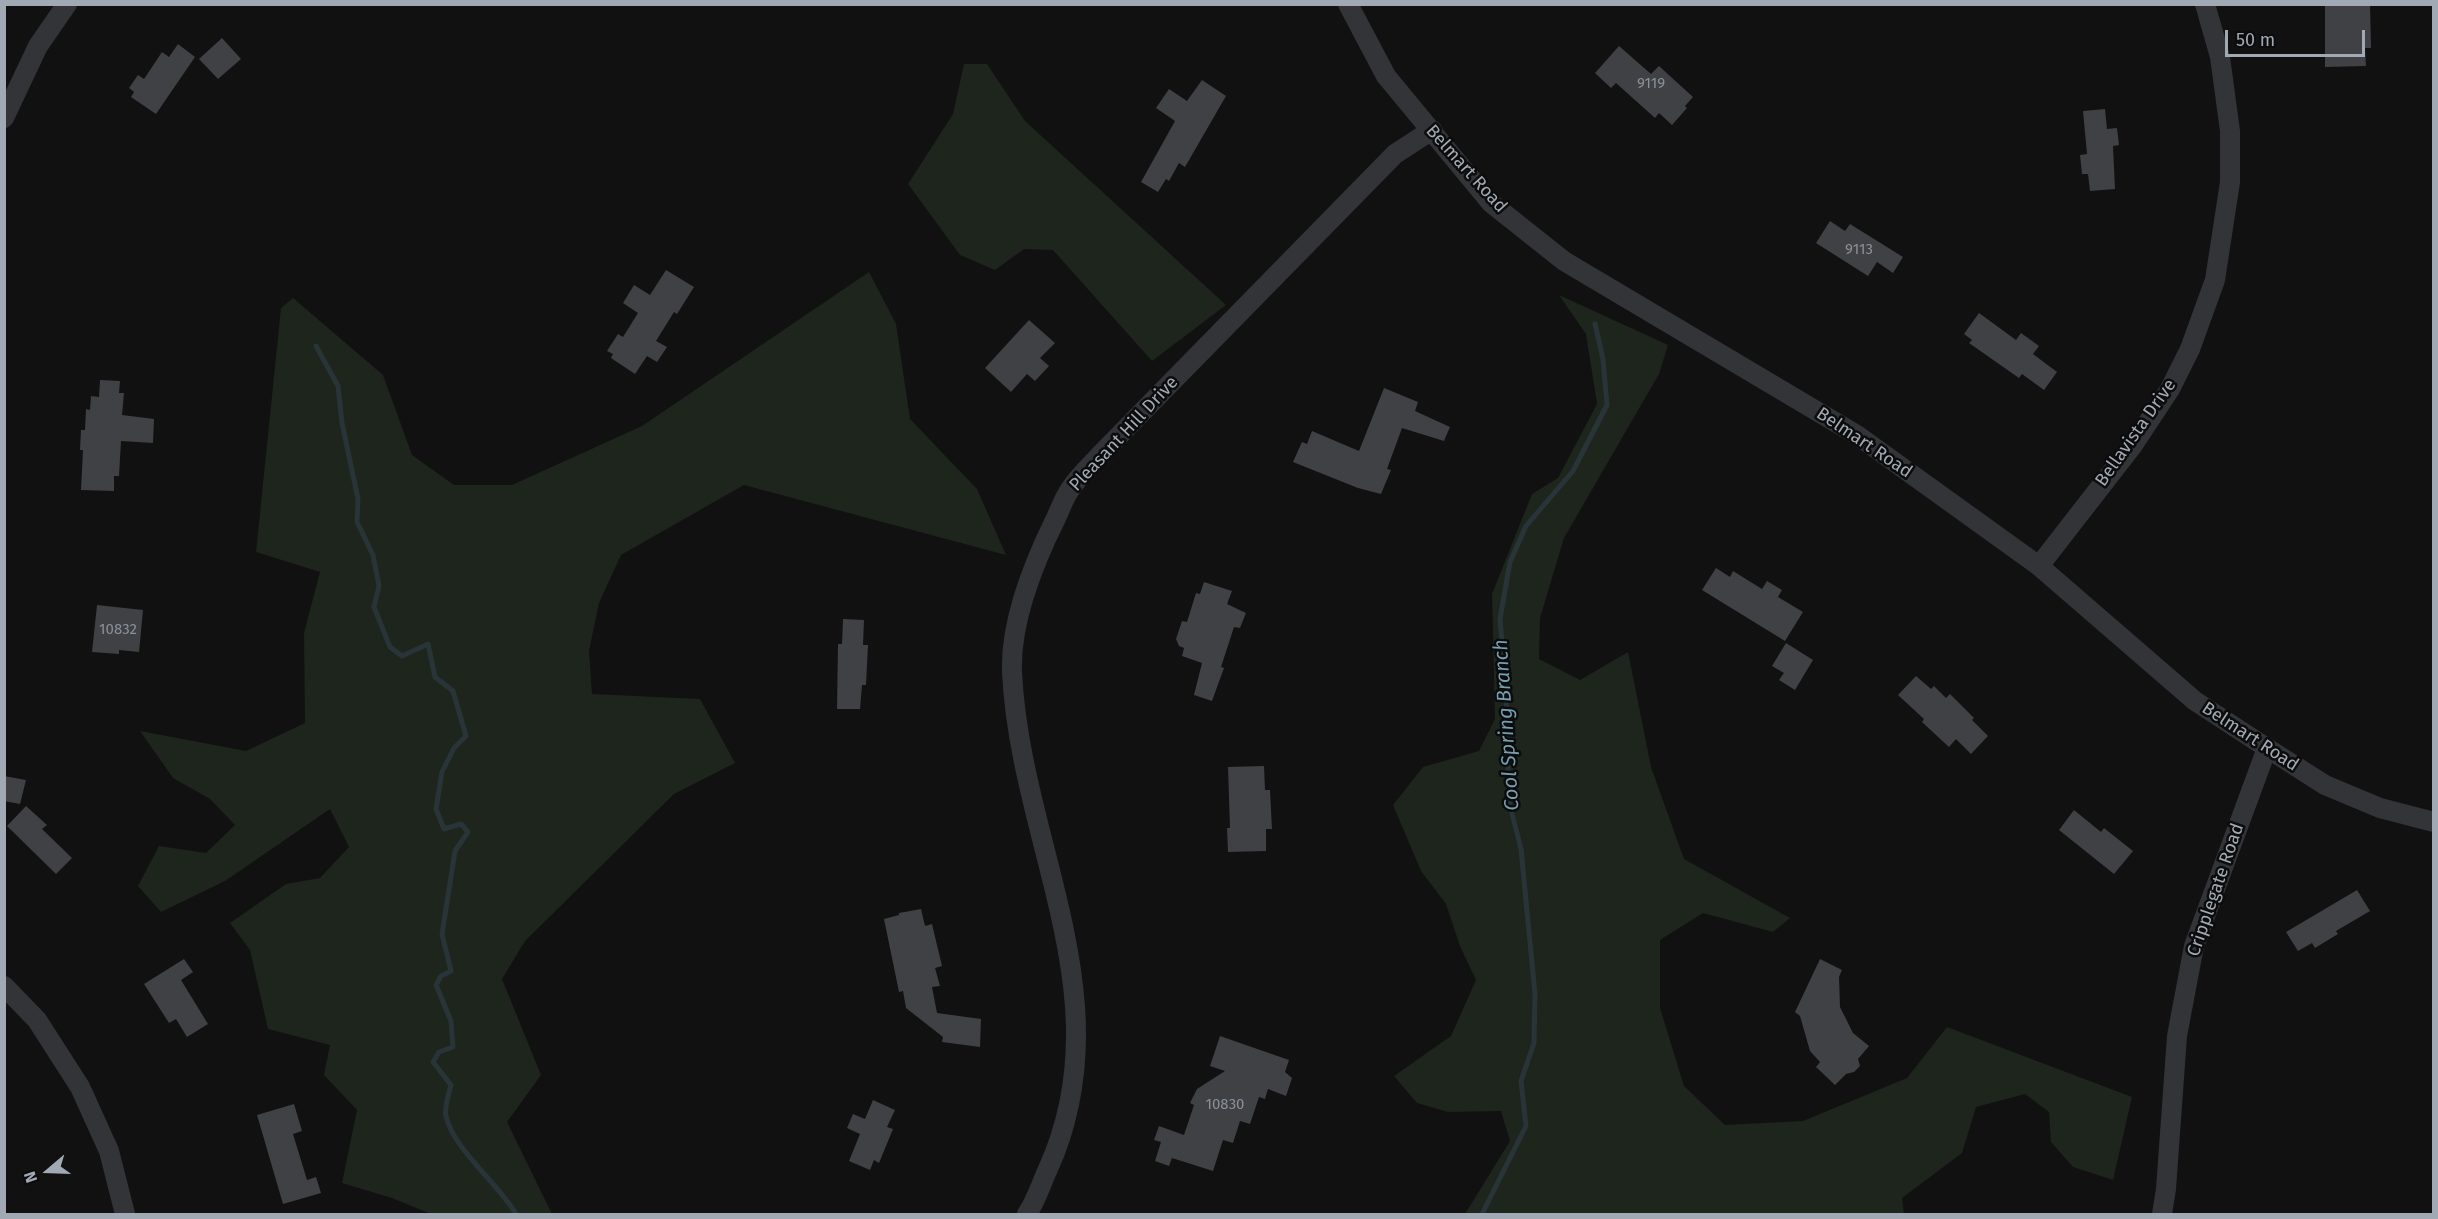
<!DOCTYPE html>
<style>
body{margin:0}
#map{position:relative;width:2438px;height:1219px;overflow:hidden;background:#111112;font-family:"Fira Sans",sans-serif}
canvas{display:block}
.frame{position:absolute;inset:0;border:6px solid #a1aab4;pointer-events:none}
.north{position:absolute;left:18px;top:1141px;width:60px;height:60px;-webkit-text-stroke:4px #0c0c0d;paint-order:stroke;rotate:251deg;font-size:16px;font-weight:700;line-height:24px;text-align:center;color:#a1aab4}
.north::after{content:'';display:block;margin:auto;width:21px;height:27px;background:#a1aab4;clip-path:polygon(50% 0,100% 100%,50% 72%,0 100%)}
.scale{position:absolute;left:2225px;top:30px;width:140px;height:27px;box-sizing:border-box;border:3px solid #a1aab4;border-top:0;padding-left:8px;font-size:18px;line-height:21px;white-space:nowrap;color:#a1aab4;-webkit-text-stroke:4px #0c0c0d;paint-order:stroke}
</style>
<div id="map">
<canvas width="2438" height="1219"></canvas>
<div class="frame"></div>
<div class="north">N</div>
<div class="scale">50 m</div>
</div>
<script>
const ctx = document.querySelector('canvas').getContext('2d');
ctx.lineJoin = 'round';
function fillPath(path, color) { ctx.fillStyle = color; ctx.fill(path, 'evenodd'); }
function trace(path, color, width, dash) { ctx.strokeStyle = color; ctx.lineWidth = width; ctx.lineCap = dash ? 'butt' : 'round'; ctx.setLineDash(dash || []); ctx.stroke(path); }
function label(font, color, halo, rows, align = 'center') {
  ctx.font = font + ' "Fira Sans",sans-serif'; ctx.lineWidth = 5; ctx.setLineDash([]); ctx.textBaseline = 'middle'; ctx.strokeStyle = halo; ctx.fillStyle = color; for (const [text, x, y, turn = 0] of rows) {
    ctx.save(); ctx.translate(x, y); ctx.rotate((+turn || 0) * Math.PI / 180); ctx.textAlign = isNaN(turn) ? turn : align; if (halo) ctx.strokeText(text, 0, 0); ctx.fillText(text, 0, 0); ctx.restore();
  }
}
fillPath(new Path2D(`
 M 964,64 L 987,64 L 1025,121 L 1226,305 L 1152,361 L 1053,250 L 1024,249 L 995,270 L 960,255 L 908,184 L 953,114 Z
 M 869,272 L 896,324 L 910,419 L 977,489 L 1006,555 L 744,485 L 621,555 L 599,603 L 589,651 L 592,694 L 700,699 L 735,763 L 674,794 L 525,941 L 502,979 L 541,1075 L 507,1122 L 552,1214 L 431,1214 L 392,1198 L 342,1183 L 357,1110 L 324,1075 L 330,1045 L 268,1029 L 250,950 L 230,923 L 286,884 L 320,878 L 349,847 L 330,809 L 225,881 L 161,912 L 138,886 L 159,846 L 206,853 L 235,825 L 210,799 L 173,778 L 140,731 L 246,751 L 305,723 L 304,633 L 320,572 L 256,552 L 281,308 L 293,298 L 383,375 L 412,455 L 454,485 L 512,485 L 642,426 Z
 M 1559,295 L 1668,345 L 1659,374 L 1564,538 L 1540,618 L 1539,659 L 1580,680 L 1628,652 L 1651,767 L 1684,859 L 1790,918 L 1773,932 L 1703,913 L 1660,940 L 1660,1008 L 1684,1086 L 1725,1125 L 1803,1121 L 1907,1078 L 1947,1027 L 2132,1097 L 2113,1180 L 2073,1167 L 2051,1142 L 2049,1112 L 2025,1094 L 1976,1107 L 1962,1153 L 1902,1198 L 1904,1214 L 1465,1214 L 1510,1141 L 1501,1111 L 1448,1112 L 1417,1103 L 1394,1076 L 1451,1036 L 1476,980 L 1460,946 L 1446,904 L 1421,871 L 1393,805 L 1423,767 L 1479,751 L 1495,719 L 1492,594 L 1532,494 L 1558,478 L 1597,404 L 1586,334 Z`), '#1d251d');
trace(new Path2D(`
 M 316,346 L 338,386 L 342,423 L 358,499 L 357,522 L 373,555 L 379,586 L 374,607 L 390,647 L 402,656 L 428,644 L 435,677 L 453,691 L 466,736 L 454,748 L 442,772 L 436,809 L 444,829 L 461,824 L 468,832 L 455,851 L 442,934 L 451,971 L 441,976 L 436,985 L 451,1021 L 453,1047 L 439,1052 L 433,1062 L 451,1085 C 449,1093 444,1108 446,1116 C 453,1149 498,1183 516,1214
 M 1482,1214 L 1526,1126 L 1521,1081 L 1534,1043 L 1535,994 L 1521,849 L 1509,802 L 1506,692 L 1500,619 L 1510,562 L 1526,526 L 1573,471 L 1607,405 L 1603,359 L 1595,324`), '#293438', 5);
fillPath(new Path2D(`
 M 2325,4 L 2370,4 L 2371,48 L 2365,48 L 2366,66 L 2325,67 Z
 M 222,38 L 241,59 L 218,79 L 199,59 Z
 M 178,44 L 195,57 L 156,114 L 131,97 L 134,92 L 129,88 L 138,75 L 144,79 L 162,52 L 169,57 Z
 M 1619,46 L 1651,74 L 1659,66 L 1693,97 L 1685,106 L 1687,108 L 1672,125 L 1659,113 L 1655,118 L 1616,83 L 1611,88 L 1595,73 Z
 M 1202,80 L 1226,96 L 1185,167 L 1179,163 L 1169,181 L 1166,179 L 1158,192 L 1141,182 L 1175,121 L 1156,108 L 1169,89 L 1187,101 Z
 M 2105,109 L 2107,129 L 2117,128 L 2119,145 L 2113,146 L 2115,189 L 2090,191 L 2088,174 L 2082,174 L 2080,155 L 2087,154 L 2083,111 Z
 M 1830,221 L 1845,231 L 1850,224 L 1903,257 L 1893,273 L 1877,262 L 1868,276 L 1816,243 Z
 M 666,270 L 694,287 L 677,314 L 674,312 L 656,341 L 667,347 L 657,362 L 647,356 L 635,374 L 611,358 L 613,354 L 607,351 L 618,334 L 623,337 L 638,313 L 623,303 L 634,285 L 650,295 Z
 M 1979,313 L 2016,340 L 2021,333 L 2039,346 L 2033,354 L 2057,372 L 2044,390 L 2022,374 L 2019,378 L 1969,343 L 1972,340 L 1964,334 Z
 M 1029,320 L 1055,343 L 1040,358 L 1049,366 L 1035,381 L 1027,374 L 1011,392 L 985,368 Z
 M 100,380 L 120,381 L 119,393 L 124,393 L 122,415 L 154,419 L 153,443 L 121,441 L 119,476 L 114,476 L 114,491 L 81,490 L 83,450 L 80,450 L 81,430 L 85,430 L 86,409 L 90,410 L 91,396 L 99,397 Z
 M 1384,388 L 1418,402 L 1415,411 L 1450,427 L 1444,441 L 1402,428 L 1387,469 L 1391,470 L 1381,494 L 1358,488 L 1293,462 L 1302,442 L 1307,444 L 1312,431 L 1359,451 Z
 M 1716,568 L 1730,577 L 1733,571 L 1762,589 L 1767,581 L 1782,590 L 1778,597 L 1803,612 L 1785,641 L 1702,590 Z
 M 1204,582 L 1232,591 L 1227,604 L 1246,613 L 1240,628 L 1234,627 L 1221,667 L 1224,668 L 1212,701 L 1194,695 L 1202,663 L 1182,656 L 1184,648 L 1179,646 L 1176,639 L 1182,621 L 1187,622 L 1196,593 L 1200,594 Z
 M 97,605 L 143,610 L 139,652 L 119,650 L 119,654 L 92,652 Z
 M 843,619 L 864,620 L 863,645 L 868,645 L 866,685 L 862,685 L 860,709 L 837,709 L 838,644 L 842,644 Z
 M 1786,643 L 1813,660 L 1795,690 L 1779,680 L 1784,673 L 1772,666 Z
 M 1916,676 L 1931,689 L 1934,686 L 1946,698 L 1950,694 L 1974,718 L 1972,720 L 1988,736 L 1971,754 L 1956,739 L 1949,747 L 1922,722 L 1924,719 L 1898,695 Z
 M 1264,766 L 1265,790 L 1270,790 L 1272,829 L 1266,829 L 1266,851 L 1228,852 L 1227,828 L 1230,828 L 1228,767 Z
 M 4,776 L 26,780 L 20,804 L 4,801 Z
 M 26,806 L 47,825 L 42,829 L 72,858 L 56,874 L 7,826 Z
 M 2074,810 L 2101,832 L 2104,828 L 2133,851 L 2114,874 L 2059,830 Z
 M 2357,890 L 2370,911 L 2336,931 L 2338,934 L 2315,948 L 2312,943 L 2298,951 L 2286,932 Z
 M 921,909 L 925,926 L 932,924 L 942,966 L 935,968 L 940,986 L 932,987 L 937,1013 L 981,1019 L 980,1047 L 942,1042 L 943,1037 L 906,1008 L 903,991 L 899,992 L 884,919 L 899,915 L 899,913 Z
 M 184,959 L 193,972 L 181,980 L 208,1024 L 187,1037 L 176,1019 L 169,1023 L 144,984 Z
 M 1820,959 L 1842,970 L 1839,977 L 1840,1007 L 1853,1033 L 1869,1046 L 1858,1059 L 1860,1066 L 1854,1072 L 1846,1074 L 1835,1085 L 1816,1067 L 1820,1062 L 1810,1051 L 1800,1016 L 1795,1012 Z
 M 1220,1036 L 1289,1060 L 1285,1072 L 1292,1078 L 1286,1096 L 1268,1089 L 1265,1099 L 1259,1097 L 1250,1124 L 1240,1121 L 1233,1143 L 1223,1140 L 1213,1171 L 1172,1158 L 1169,1166 L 1155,1161 L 1161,1142 L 1154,1140 L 1159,1126 L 1184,1135 L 1194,1105 L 1190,1103 L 1197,1089 L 1225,1071 L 1210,1066 Z
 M 873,1100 L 895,1110 L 887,1127 L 893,1129 L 879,1163 L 874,1160 L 870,1170 L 849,1161 L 860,1134 L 847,1128 L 853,1114 L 865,1119 Z
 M 294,1104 L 302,1131 L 293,1134 L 307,1180 L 316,1177 L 321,1193 L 283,1204 L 257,1115 Z`), '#404145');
trace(new Path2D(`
 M 1348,4 L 1386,76 L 1491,203 L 1564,261 L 1857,435 L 2039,566 L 2195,701 L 2267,748 L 2325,785 L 2380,808 L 2434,822
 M 4,118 L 38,46 L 67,4
 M 2039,566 L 2133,445 L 2170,389 L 2190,349 L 2215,280 L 2230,182 L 2230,131 L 2220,57 L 2205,4
 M 4,986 L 37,1020 L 80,1087 L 109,1151 L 125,1214
 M 1027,1214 C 1036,1201 1041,1184 1048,1169 C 1125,998 1020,843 1012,672 C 1010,620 1034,562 1057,516 C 1061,507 1065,496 1071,488 C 1079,476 1091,465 1101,454 L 1395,154 L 1432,130
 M 2162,1214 L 2166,1189 L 2177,1036 L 2194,946 L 2267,748`), '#323437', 20);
label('15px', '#899098', null, [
 ["9119",1651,84],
 ["9113",1859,250],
 ["10832",118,630],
 ["10830",1225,1105]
]);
label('18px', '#a1aab4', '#0c0c0d', [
 ["Belmart Road",1466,169,48],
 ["Bellavista Drive",2136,433,-55],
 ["Pleasant Hill Drive",1124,434,-47],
 ["Belmart Road",1864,443,34],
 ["Belmart Road",2250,737,33],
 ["Cripplegate Road",2216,890,-71]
]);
label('italic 20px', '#76a0b1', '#0c0c0d', [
 ["Cool Spring Branch",1507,725,-94]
]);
</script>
